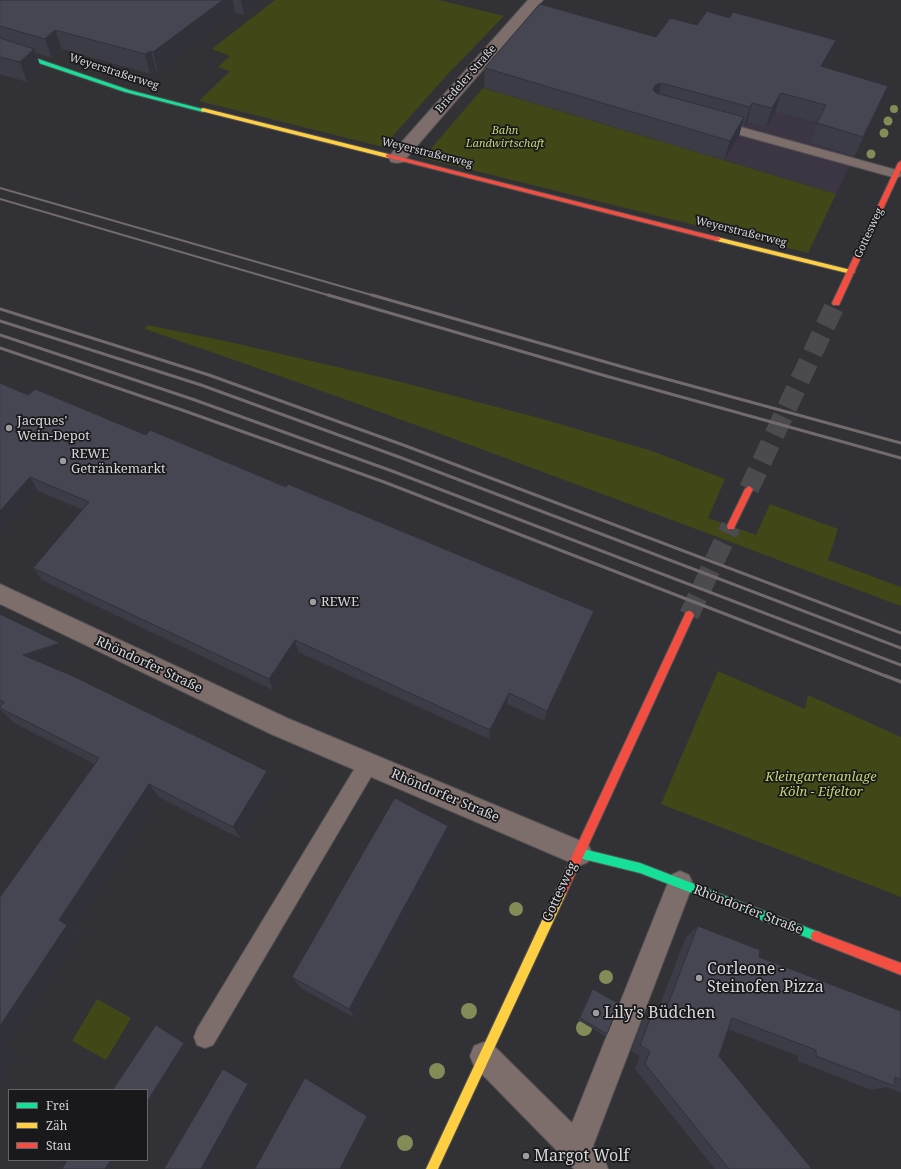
<!DOCTYPE html>
<meta charset="utf-8">
<style>
body{margin:0}
#map{position:relative;width:901px;height:1169px;overflow:hidden;background:#323236;font-family:"Noto Serif",serif}
canvas{display:block}
.legend{position:absolute;left:8px;top:1089px;width:140px;height:72px;box-sizing:border-box;background:#19191c;border:1px solid #656568;margin:0;padding:5px 7px;list-style:none;font-size:12px;color:#d7d7db}
.legend li{display:flex;align-items:center;gap:8px;height:20px}
.legend b{width:20px;border:1px solid #656568}
</style>
<div id="map">
<canvas width="901" height="1169"></canvas>
<ul class="legend">
<li><b style="height:5px;background:#16e098"></b>Frei</li>
<li><b style="height:5px;background:#ffcf43"></b>Zäh</li>
<li><b style="height:5px;background:#f24e42"></b>Stau</li>
</ul>
</div>
<script>
const ctx = document.querySelector('canvas').getContext('2d');
ctx.lineJoin = 'round';
function fillPath(path, color) { ctx.fillStyle = color; ctx.fill(path, 'evenodd'); }
function trace(path, color, width, dash) { ctx.strokeStyle = color; ctx.lineWidth = width; ctx.lineCap = dash ? 'butt' : 'round'; ctx.setLineDash(dash || []); ctx.stroke(path); }
function label(font, color, halo, rows, align = 'center') {
  ctx.font = font + ' "Noto Serif",serif'; ctx.lineWidth = 3.5; ctx.setLineDash([]); ctx.textBaseline = 'middle'; ctx.strokeStyle = halo; ctx.fillStyle = color; for (const [text, x, y, turn = 0] of rows) {
    ctx.save(); ctx.translate(x, y); ctx.rotate((+turn || 0) * Math.PI / 180); ctx.textAlign = isNaN(turn) ? turn : align; if (halo) ctx.strokeText(text, 0, 0); ctx.fillText(text, 0, 0); ctx.restore();
  }
}
fillPath(new Path2D(`
 M 640,73 L 864,137 L 836,194 L 601,123 Z`), '#3c3543');
fillPath(new Path2D(`
 M 275,0 L 439,0 L 504,16 L 446,76 L 383,147 L 199,101 L 230,71 L 218,67 L 230,56 L 212,49 Z
 M 483,88 L 836,194 L 808,253 L 423,158 Z
 M 147,325 L 230,342 L 397,381 L 539,418 L 652,451 L 725,479 L 708,518 L 756,535 L 770,504 L 838,529 L 828,560 L 901,587 L 901,606 C 650,512 399,416 145,329 Z
 M 718,671 L 805,709 L 808,695 L 901,737 L 901,897 L 661,804 Z
 M 97,999 L 131,1018 L 106,1060 L 72,1041 Z`), '#414717');
trace(new Path2D(`
 M 749,489 L 836,303
 M 689,615 L 731,526`), '#4b4b4f', 20, [20, 10]);
const lane = new Path2D(`
 M 719,121 L 900,171 L 901,176 L 896,178 L 715,128 L 713,125 L 715,122 Z
 M 368,755 L 375,758 L 377,764 L 375,770 L 213,1045 L 205,1048 L 197,1045 L 194,1037 L 197,1029 L 361,758 Z`);
const street = new Path2D(`
 M 528,0 L 543,0 L 403,162 L 397,163 L 391,162 L 389,158 L 391,154 Z
 M 0,584 L 287,718 L 588,844 L 592,853 L 588,862 L 579,866 L 271,734 L 0,604 Z
 M 680,871 L 689,875 L 693,884 L 593,1146 L 604,1158 L 608,1169 L 574,1169 L 566,1160 L 474,1066 L 470,1056 L 474,1046 L 484,1042 L 494,1046 L 572,1123 L 671,875 Z`);
const fast = new Path2D(`
 M 0,46 L 129,90 L 206,110 L 203,112 L 125,92 L 0,50 Z
 M 579,848 L 640,863 L 816,931 L 820,932 L 821,936 L 820,940 L 816,941 L 640,873 L 579,858 L 575,857 L 574,853 L 575,849 Z`);
const slow = new Path2D(`
 M 203,108 L 388,154 L 391,156 L 388,158 L 201,111 L 201,109 Z
 M 715,237 L 717,237 L 851,270 L 855,272 L 851,274 L 717,241 L 715,241 Z
 M 562,885 L 566,886 L 567,890 L 566,894 L 438,1169 L 426,1169 L 558,886 Z`);
const jam = new Path2D(`
 M 388,154 L 717,237 L 721,239 L 717,241 L 386,157 L 386,155 Z
 M 901,161 L 901,170 L 840,303 L 839,305 L 833,305 L 832,303 L 898,163 Z
 M 749,486 L 753,489 L 735,526 L 734,529 L 728,529 L 727,526 L 745,489 Z
 M 689,611 L 692,612 L 694,615 L 566,894 L 562,895 L 558,894 L 557,890 L 558,886 L 686,612 Z
 M 816,931 L 901,963 L 901,975 L 812,940 L 811,936 L 812,932 Z`);
trace(lane, '#515153', 2);
trace(street, '#515153', 2);
trace(fast, '#515153', 2);
trace(slow, '#515153', 2);
trace(jam, '#515153', 2);
fillPath(lane, '#7d6d6b');
fillPath(street, '#7d6d6b');
fillPath(fast, '#16e098');
fillPath(slow, '#ffcf43');
fillPath(jam, '#f24e42');
trace(new Path2D(`
 M 0,188 L 375,296
 M 0,199 L 331,296`), '#736a6b', 2);
trace(new Path2D(`
 M 328,295 L 606,376 L 901,458
 M 372,295 L 637,371 L 901,443
 M 0,309 L 209,375 L 406,446 L 901,633
 M 0,321 L 201,385 L 399,457 L 901,648
 M 0,335 L 192,399 L 392,471 L 901,665
 M 0,348 L 182,410 L 384,482 L 888,677`), '#736a6b', 3);
trace(new Path2D(`
 M 886,676 L 901,682`), '#736a6b', 3.5);
ctx.fillStyle = '#838b56';
for (const [x, y, r] of [
 [894,109,4],
 [888,121,4.5],
 [884,133,4.5],
 [871,154,4.5],
 [516,909,7],
 [606,977,7],
 [469,1011,8],
 [584,1028,8],
 [437,1071,8],
 [405,1143,8]
]) { ctx.beginPath(); ctx.arc(x, y, r, 0, 2 * Math.PI); ctx.fill(); }
fillPath(new Path2D(`
 M 0,0 L 264,0 L 244,15 L 235,13 L 158,72 L 156,70 L 150,74 L 62,49 L 52,58 L 36,53 L 41,68 L 27,82 L 0,74 Z
 M 729,18 L 836,40 L 829,60 L 825,68 L 888,86 L 880,105 L 855,156 L 810,142 L 817,123 L 775,112 L 766,127 L 747,122 L 744,126 L 741,126 L 739,136 L 724,160 L 484,88 L 485,68 L 656,37 L 697,25 Z
 M 0,383 L 28,395 L 146,435 L 286,487 L 594,611 L 591,623 L 544,721 L 507,704 L 489,739 L 298,652 L 273,690 L 42,580 L 33,568 L 83,510 L 38,491 L 0,534 Z
 M 0,614 L 73,659 L 50,666 L 274,785 L 241,839 L 159,797 L 73,929 L 81,933 L 6,1049 L 18,1056 L 0,1083 L 0,897 L 95,764 L 14,723 L 0,709 Z
 M 448,826 L 448,845 L 355,1018 L 301,988 L 292,977 Z
 M 698,926 L 759,957 L 901,1011 L 901,1093 L 887,1087 L 871,1090 L 798,1061 L 798,1056 L 728,1029 L 719,1056 L 812,1169 L 715,1169 L 635,1069 L 640,1056 L 631,1051 L 642,1021 L 652,1014 L 656,1015 L 686,937 Z
 M 593,989 L 607,1034 L 605,1036 L 578,1020 L 591,991 Z`), '#3c3c47');
fillPath(new Path2D(`
 M 223,0 L 233,0 L 235,13 L 158,72 L 153,52 Z
 M 241,0 L 264,0 L 244,15 Z
 M 55,30 L 62,49 L 52,58 L 45,39 Z
 M 836,40 L 829,60 L 814,86 L 821,66 Z
 M 34,49 L 41,68 L 27,82 L 20,62 Z
 M 151,51 L 156,70 L 150,74 L 145,54 Z
 M 661,83 L 657,103 L 653,90 L 655,85 Z
 M 888,86 L 880,105 L 855,156 L 863,137 Z
 M 781,93 L 775,112 L 766,127 L 772,108 Z
 M 752,103 L 747,122 L 744,126 L 750,107 Z
 M 744,117 L 739,136 L 724,160 L 730,141 Z
 M 30,477 L 38,491 L 0,534 L 0,511 Z
 M 594,611 L 591,623 L 544,721 L 547,711 Z
 M 295,640 L 298,652 L 273,690 L 269,679 Z
 M 60,643 L 73,659 L 37,671 L 23,655 Z
 M 509,693 L 507,704 L 489,739 L 490,730 Z
 M 267,771 L 274,785 L 241,839 L 233,827 Z
 M 149,784 L 159,797 L 73,929 L 81,933 L 6,1049 L 18,1056 L 0,1083 L 0,1026 L 59,920 Z
 M 448,826 L 448,845 L 355,1018 L 349,1009 Z
 M 156,1025 L 187,1044 L 147,1109 L 147,1102 Z
 M 223,1069 L 233,1073 L 257,1087 L 211,1169 L 201,1169 Z
 M 311,1082 L 370,1118 L 345,1169 L 340,1169 Z
 M 111,1160 L 115,1160 L 110,1169 L 105,1169 Z`), '#31313a');
const building = new Path2D(`
 M 0,0 L 223,0 L 153,52 L 151,51 L 145,54 L 55,30 L 45,39 L 0,26 Z
 M 540,4 L 656,37 L 670,18 L 697,25 L 707,11 L 729,18 L 733,12 L 836,40 L 821,66 L 888,86 L 863,137 L 817,123 L 826,105 L 781,93 L 772,108 L 752,103 L 750,107 L 661,83 L 655,85 L 653,90 L 656,93 L 744,117 L 730,141 L 485,68 Z
 M 0,38 L 34,49 L 20,62 L 0,57 Z
 M 0,383 L 28,395 L 35,389 L 146,435 L 150,430 L 286,487 L 288,484 L 594,611 L 547,711 L 509,693 L 490,730 L 295,640 L 269,679 L 33,568 L 89,502 L 30,477 L 0,511 Z
 M 0,614 L 60,643 L 23,655 L 73,676 L 267,771 L 233,827 L 149,784 L 59,920 L 67,925 L 0,1026 L 0,897 L 99,758 L 0,708 L 0,707 L 4,702 L 0,700 Z
 M 395,798 L 448,826 L 349,1009 L 292,977 Z
 M 698,926 L 760,950 L 759,957 L 901,1011 L 901,1080 L 895,1077 L 894,1086 L 816,1056 L 816,1050 L 732,1018 L 719,1056 L 812,1169 L 729,1169 L 645,1064 L 650,1051 L 640,1045 L 652,1014 L 662,1019 Z
 M 593,989 L 619,1004 L 607,1034 L 580,1018 Z
 M 156,1025 L 184,1043 L 147,1102 L 147,1090 L 113,1090 Z
 M 223,1069 L 248,1084 L 201,1169 L 164,1169 Z
 M 305,1078 L 367,1116 L 340,1169 L 255,1169 Z
 M 68,1160 L 111,1160 L 105,1169 L 62,1169 Z`);
fillPath(building, '#464653');
trace(building, '#31313a', 1);
for (const [x, y, r, color] of [
 [9,428,4,"#9d9da1"],
 [63,461,4,"#9d9da1"],
 [313,602,4,"#9d9da1"],
 [699,978,4,"#9d9da1"],
 [596,1013,4,"#9d9da1"],
 [526,1156,4,"#9d9da1"]
]) { const dot = new Path2D(); dot.arc(x, y, r, 0, 2 * Math.PI); ctx.fillStyle = color; ctx.fill(dot); trace(dot, '#19191c', 1.5); }
label('11px', '#d7d7db', '#19191c', [
 ["Weyerstraßerweg",114,72,18],
 ["Briedeler Straße",466,79,-49],
 ["Weyerstraßerweg",427,153,14],
 ["Weyerstraßerweg",741,232,14],
 ["Gottesweg",869,233,-65]
]);
label('italic 11px', '#c5d470', '#19191c', [
 ["Bahn",505,131],
 ["Landwirtschaft",505,144]
]);
label('13px', '#d7d7db', '#19191c', [
 ["Jacques'",17,421],
 ["Wein-Depot",17,436],
 ["REWE",71,454],
 ["Getränkemarkt",71,469],
 ["REWE",321,602]
], 'left');
label('13px', '#d7d7db', '#19191c', [
 ["Rhöndorfer Straße",149,665,25],
 ["Rhöndorfer Straße",445,796,23],
 ["Gottesweg",560,892,-65],
 ["Rhöndorfer Straße",748,910,21]
]);
label('italic 13px', '#c5d470', '#19191c', [
 ["Kleingartenanlage",821,777],
 ["Köln - Eifeltor",821,792]
]);
label('16px', '#d7d7db', '#19191c', [
 ["Corleone -",707,969],
 ["Steinofen Pizza",707,987],
 ["Lily's Büdchen",604,1013],
 ["Margot Wolf",534,1156]
], 'left');
</script>
